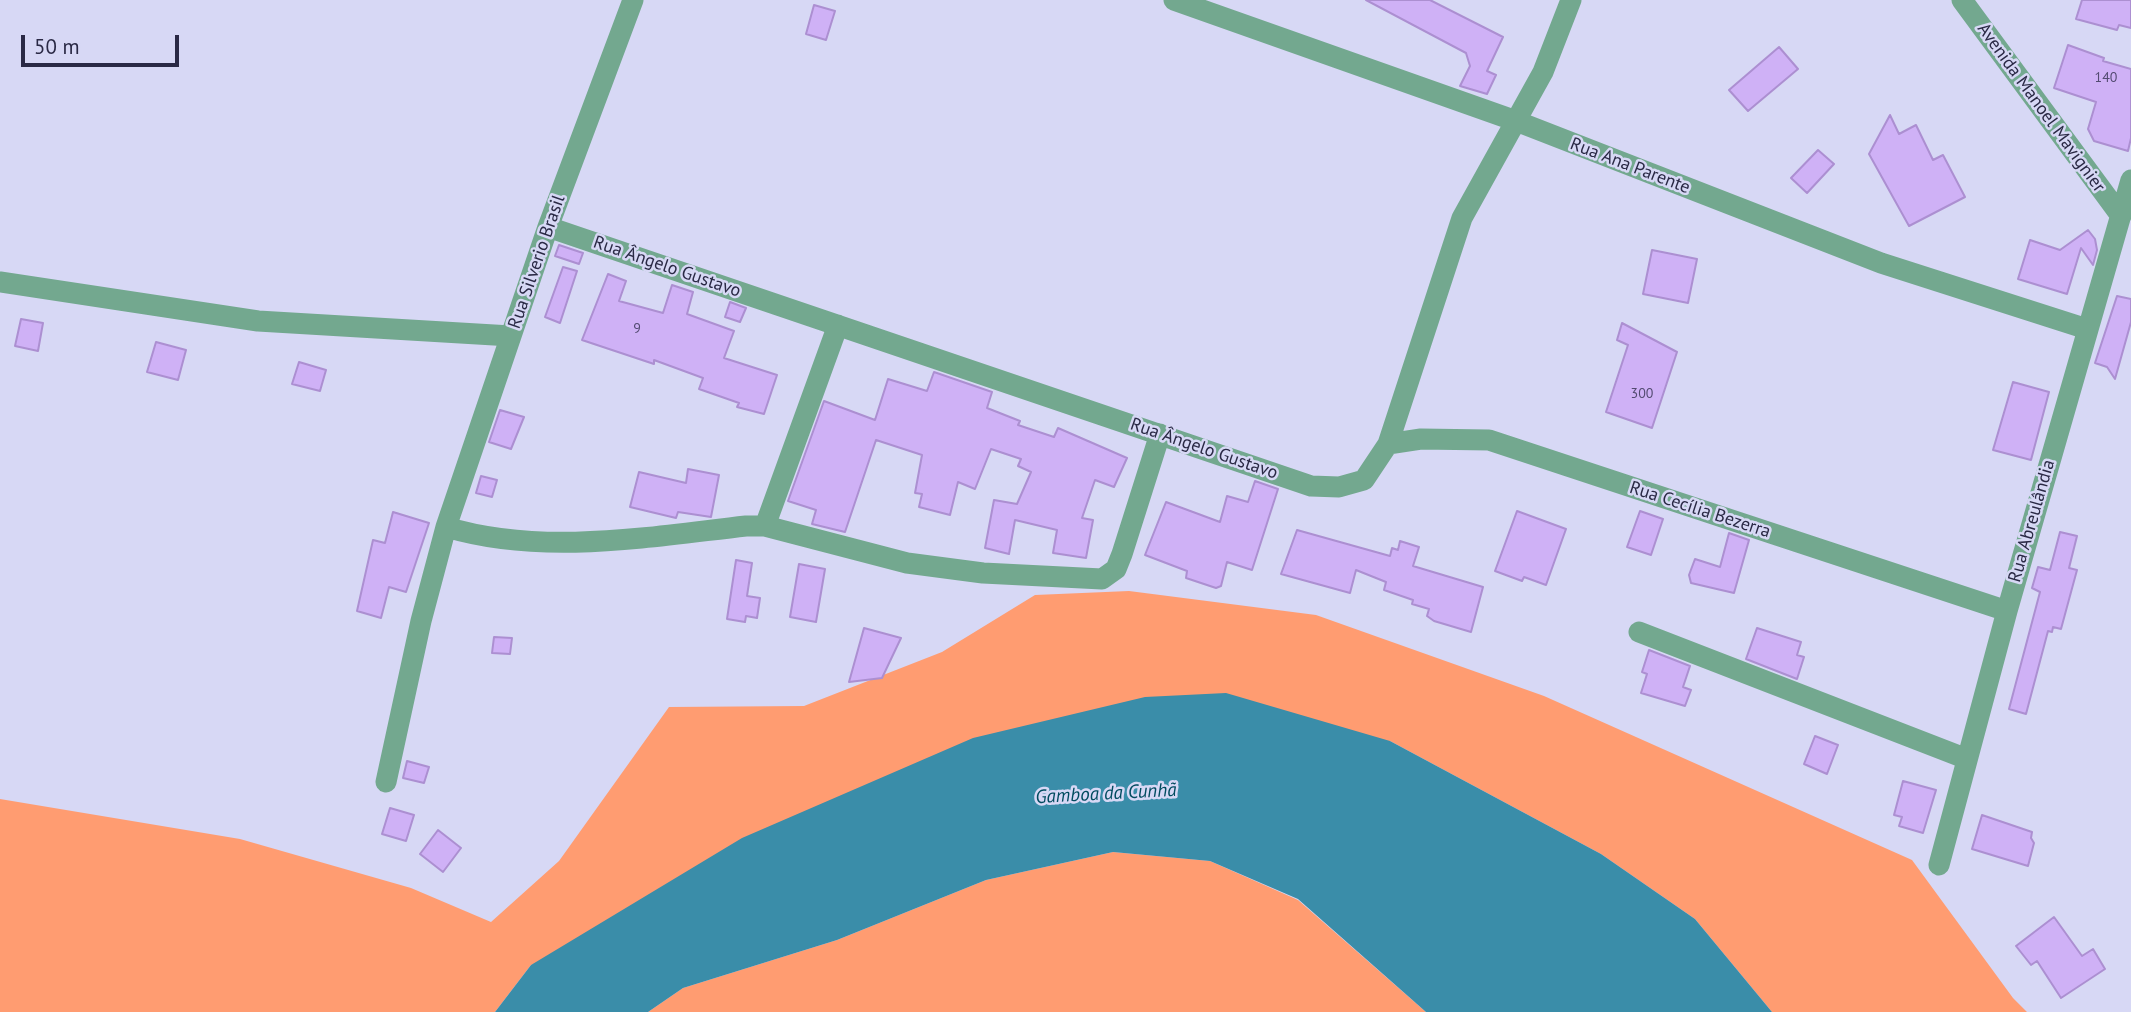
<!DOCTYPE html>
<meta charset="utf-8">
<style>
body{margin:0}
#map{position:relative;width:2131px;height:1012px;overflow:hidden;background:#d7d8f5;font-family:"PT Sans",sans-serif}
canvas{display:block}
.scale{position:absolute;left:21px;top:35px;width:158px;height:32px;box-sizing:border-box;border:4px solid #2a2945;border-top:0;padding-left:9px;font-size:21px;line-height:24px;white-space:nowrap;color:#2a2945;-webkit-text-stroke:5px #d7d8f5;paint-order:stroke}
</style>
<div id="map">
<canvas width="2131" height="1012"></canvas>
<div class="scale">50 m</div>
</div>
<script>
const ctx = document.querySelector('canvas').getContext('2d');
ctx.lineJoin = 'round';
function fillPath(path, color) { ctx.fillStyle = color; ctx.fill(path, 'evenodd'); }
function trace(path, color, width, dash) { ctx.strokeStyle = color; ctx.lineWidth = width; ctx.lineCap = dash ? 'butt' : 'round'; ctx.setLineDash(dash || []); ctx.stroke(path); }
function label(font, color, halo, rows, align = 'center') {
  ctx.font = font + ' "PT Sans",sans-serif'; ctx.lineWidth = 5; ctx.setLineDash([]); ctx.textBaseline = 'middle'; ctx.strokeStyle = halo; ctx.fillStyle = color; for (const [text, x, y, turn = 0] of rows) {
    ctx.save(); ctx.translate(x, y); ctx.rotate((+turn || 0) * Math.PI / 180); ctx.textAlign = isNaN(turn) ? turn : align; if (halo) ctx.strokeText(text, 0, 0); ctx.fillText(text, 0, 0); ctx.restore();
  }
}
fillPath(new Path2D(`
 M 1129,591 L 1316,615 L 1544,696 L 1912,860 L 2013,998 L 2027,1012 L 1772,1012 L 1695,919 L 1601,854 L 1390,741 L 531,965 L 495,1012 L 0,1012 L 0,799 L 240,839 L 411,888 L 491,922 L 559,861 L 669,707 L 804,706 L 942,652 L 1035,595 Z
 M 1113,852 L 1210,861 L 1298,900 L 1426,1012 L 648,1012 L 683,988 L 837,940 L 986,880 Z`), '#ff9c71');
fillPath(new Path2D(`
 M 1226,693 L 1390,741 L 1601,854 L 1695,919 L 1772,1012 L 1426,1012 L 1298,899 L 1210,861 L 1113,852 L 986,880 L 837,940 L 683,988 L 648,1012 L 495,1012 L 531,965 L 742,838 L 973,738 L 1145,697 Z`), '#3a8da9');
const building = new Path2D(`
 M 1366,0 L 1430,0 L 1503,37 L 1487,71 L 1496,75 L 1487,94 L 1460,86 L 1470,66 L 1466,53 Z
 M 2082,0 L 2131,0 L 2131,28 L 2119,25 L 2117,30 L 2076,19 Z
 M 814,5 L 835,11 L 826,40 L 806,34 Z
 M 2068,45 L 2104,58 L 2103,61 L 2131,69 L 2131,138 L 2128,151 L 2094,141 L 2088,129 L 2096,102 L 2054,88 Z
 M 1779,47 L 1798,69 L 1748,111 L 1729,90 Z
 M 1890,115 L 1899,134 L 1916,125 L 1933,160 L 1943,155 L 1965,197 L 1909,226 L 1869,154 Z
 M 1818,150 L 1834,164 L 1807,193 L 1791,178 Z
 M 2088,230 L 2095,239 L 2097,250 L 2093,265 L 2081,248 L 2067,294 L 2018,279 L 2030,240 L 2060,250 Z
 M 559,245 L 583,253 L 579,264 L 555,256 Z
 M 1652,250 L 1697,259 L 1688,303 L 1643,294 Z
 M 563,267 L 577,271 L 560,323 L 545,317 Z
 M 608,274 L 626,281 L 619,301 L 663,313 L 672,285 L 693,292 L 687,314 L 734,331 L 724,358 L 777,375 L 764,414 L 737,407 L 739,403 L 699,389 L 703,378 L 654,360 L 654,364 L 582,340 Z
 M 2117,296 L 2131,299 L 2131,322 L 2115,379 L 2107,367 L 2095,363 Z
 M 730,302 L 746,308 L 740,322 L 725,317 Z
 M 21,319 L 43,323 L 38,351 L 15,346 Z
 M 1622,323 L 1677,352 L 1652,428 L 1606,412 L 1628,345 L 1617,340 Z
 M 156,342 L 186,350 L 178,380 L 147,372 Z
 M 299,362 L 326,370 L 320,391 L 292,384 Z
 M 934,372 L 992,392 L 987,408 L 1020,421 L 1018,425 L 1054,437 L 1058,428 L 1127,458 L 1114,487 L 1095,480 L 1082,518 L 1093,520 L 1086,558 L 1053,553 L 1057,530 L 1015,520 L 1009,554 L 985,548 L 994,500 L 1017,504 L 1031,472 L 1018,466 L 1021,459 L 991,449 L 975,489 L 958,482 L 950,515 L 919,507 L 922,494 L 915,493 L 922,455 L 876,440 L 845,532 L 812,524 L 816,510 L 788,501 L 824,401 L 875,420 L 888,379 L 927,391 Z
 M 2013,382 L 2049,392 L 2031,460 L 1993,450 Z
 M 500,410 L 524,417 L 511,449 L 489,442 Z
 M 688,469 L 719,475 L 711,517 L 678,512 L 676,518 L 630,507 L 639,472 L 686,483 Z
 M 481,476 L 497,480 L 492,497 L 476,493 Z
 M 1255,481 L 1278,489 L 1252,570 L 1227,562 L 1221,586 L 1216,588 L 1186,578 L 1187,571 L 1145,555 L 1166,502 L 1220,522 L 1227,496 L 1248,502 Z
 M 1517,511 L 1566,529 L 1546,585 L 1524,577 L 1522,581 L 1495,571 Z
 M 1640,511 L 1663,519 L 1651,555 L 1627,547 Z
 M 393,512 L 429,523 L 406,592 L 389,587 L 381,618 L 357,611 L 373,540 L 385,543 Z
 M 1297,530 L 1390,556 L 1392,548 L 1398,550 L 1400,541 L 1419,547 L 1413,566 L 1483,587 L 1471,632 L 1434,621 L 1427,616 L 1429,609 L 1412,604 L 1413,600 L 1384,590 L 1386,582 L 1356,570 L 1350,593 L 1281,574 Z
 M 2060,532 L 2077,536 L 2069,568 L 2077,570 L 2061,629 L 2053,627 L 2052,632 L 2048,631 L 2026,714 L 2009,709 L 2040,592 L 2032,588 L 2038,567 L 2050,570 Z
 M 1729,533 L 1749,540 L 1734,593 L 1691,583 L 1689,575 L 1695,559 L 1720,567 Z
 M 736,560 L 752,563 L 747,596 L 760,598 L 757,618 L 746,616 L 745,622 L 727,619 Z
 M 799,564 L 825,569 L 816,622 L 790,617 Z
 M 864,628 L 901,638 L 882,678 L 849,682 Z
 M 1757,628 L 1801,642 L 1797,655 L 1804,657 L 1797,679 L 1746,659 Z
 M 494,637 L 512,638 L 510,654 L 492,653 Z
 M 1649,650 L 1690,666 L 1683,687 L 1691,690 L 1685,706 L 1641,693 L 1647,674 L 1642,672 Z
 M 1815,736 L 1838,745 L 1827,774 L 1804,764 Z
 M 407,761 L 429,767 L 424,783 L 403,778 Z
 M 1903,781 L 1936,790 L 1923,833 L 1899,826 L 1902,817 L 1894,815 Z
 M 390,808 L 414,815 L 406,841 L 382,834 Z
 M 1982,815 L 2032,832 L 2031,838 L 2034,843 L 2028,866 L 1972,849 Z
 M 438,830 L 461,848 L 443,872 L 420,854 Z
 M 2054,917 L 2082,956 L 2093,949 L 2105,969 L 2061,998 L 2037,961 L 2031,965 L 2016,946 Z`);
fillPath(building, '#cfb1f6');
trace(building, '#ac8fd1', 2);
trace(new Path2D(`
 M 1174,0 L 1516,121 L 1881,263 L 2087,329
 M 1962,0 L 2121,216
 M 548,227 L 1311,486 L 1339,487 L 1364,480 L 1388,444 L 1462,218 L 1543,72 L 1571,0
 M 0,282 L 258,321 L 511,336
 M 1388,444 L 1421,439 L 1489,440 L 2007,611
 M 765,526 L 838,325
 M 446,527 C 543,556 648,537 746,526 L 765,526 L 907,563 L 983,573 L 1102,579 L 1116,569 L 1122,554 L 1160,434
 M 1639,632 L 1967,759
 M 386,782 L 421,621 L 446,527 L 548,227 L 633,0
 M 1939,865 L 2007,611 L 2131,180`), '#73a88f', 21);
label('14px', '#534b71', null, [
 ["140",2106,78],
 ["9",637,329],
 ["300",1642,394]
]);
label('18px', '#2a2945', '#d7d8f5', [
 ["Avenida Manoel Mavignier",2041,108,54],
 ["Rua Ana Parente",1630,166,21],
 ["Rua Silverio Brasil",537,262,-71],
 ["Rua Ângelo Gustavo",667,267,19],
 ["Rua Ângelo Gustavo",1204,449,19],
 ["Rua Cecília Bezerra",1700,510,18],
 ["Rua Abreulândia",2032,521,-74]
]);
label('italic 19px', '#004b5f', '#d7d8f5', [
 ["Gamboa da Cunhã",1106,794,-3]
]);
</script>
